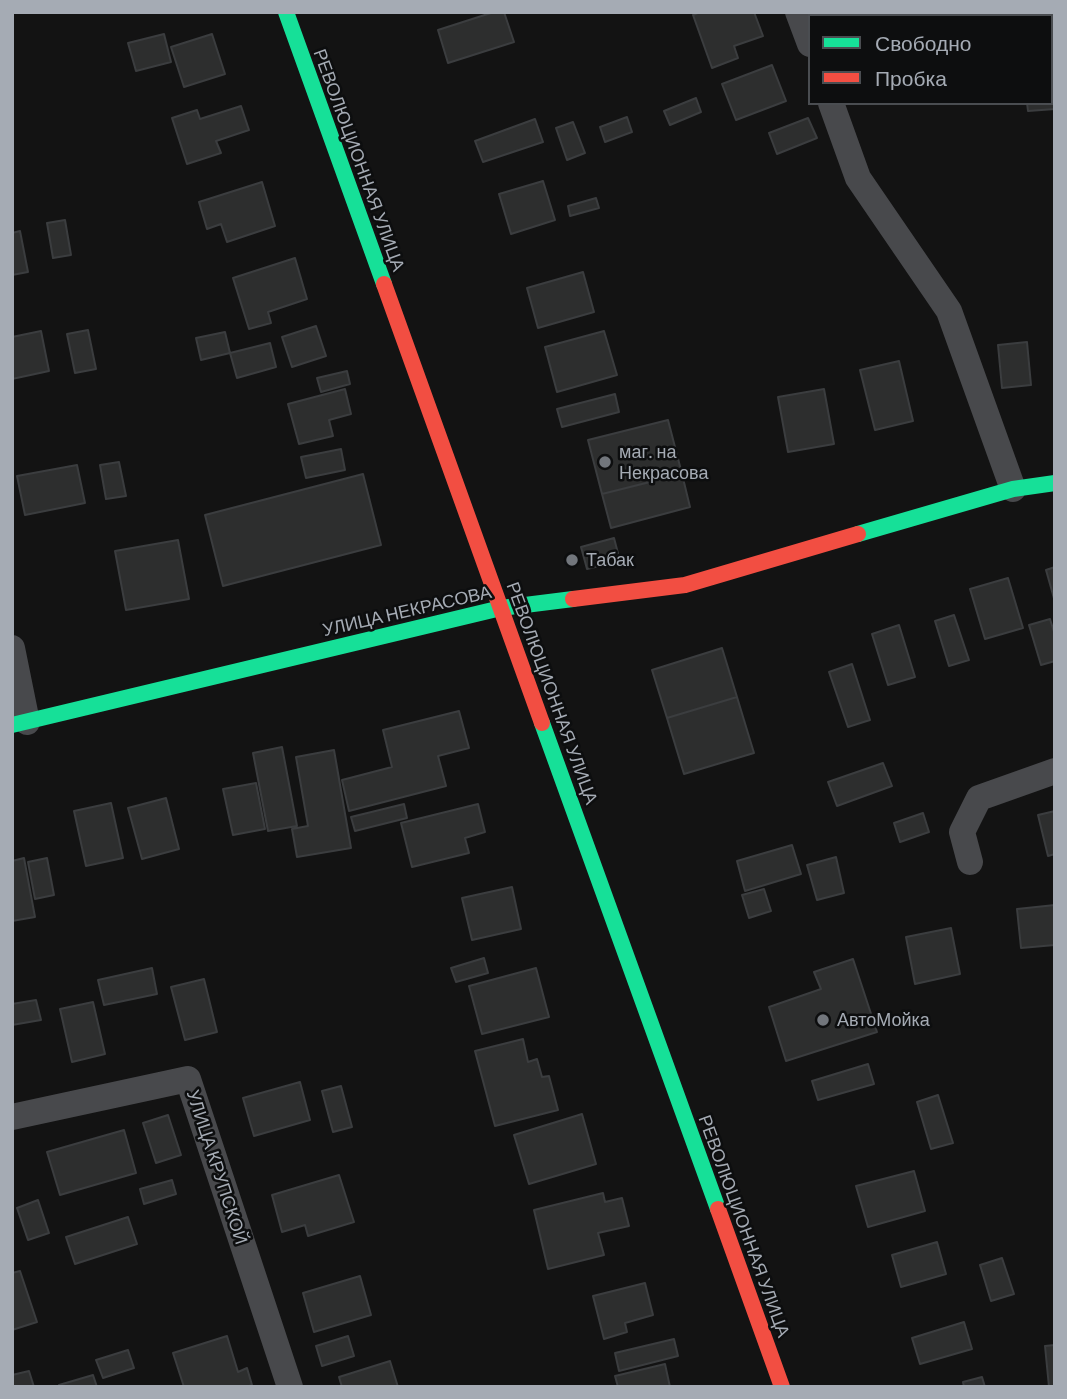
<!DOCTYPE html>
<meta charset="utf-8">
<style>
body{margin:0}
#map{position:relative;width:1067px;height:1399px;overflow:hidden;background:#131313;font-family:Barlow,sans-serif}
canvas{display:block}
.frame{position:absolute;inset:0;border:14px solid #a5abb4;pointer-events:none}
.legend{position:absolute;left:808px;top:14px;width:245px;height:91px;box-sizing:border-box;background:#0d0e0f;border:2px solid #4a4d51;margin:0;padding:9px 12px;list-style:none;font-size:21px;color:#a5abb4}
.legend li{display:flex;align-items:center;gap:14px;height:35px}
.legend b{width:35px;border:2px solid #4a4d51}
</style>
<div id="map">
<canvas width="1067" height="1399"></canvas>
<div class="frame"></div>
<ul class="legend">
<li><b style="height:9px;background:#16e098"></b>Свободно</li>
<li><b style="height:9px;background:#f24e42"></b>Пробка</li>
</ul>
</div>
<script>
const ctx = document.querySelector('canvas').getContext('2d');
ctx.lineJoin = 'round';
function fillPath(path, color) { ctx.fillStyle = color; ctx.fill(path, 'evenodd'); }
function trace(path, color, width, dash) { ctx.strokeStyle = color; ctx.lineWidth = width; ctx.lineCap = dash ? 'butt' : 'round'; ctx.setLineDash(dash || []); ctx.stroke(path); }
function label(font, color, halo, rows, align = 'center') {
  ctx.font = font + ' Barlow,sans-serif'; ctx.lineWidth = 5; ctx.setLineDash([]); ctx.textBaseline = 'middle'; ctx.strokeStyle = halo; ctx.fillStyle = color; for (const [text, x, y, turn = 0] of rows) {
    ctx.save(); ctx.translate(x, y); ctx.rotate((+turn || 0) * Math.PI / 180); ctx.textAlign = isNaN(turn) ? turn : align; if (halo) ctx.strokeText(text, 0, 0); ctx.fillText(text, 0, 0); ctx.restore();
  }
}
const building = new Path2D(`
 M 494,12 L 504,12 L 514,42 L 448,63 L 438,30 Z
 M 700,12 L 754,12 L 763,36 L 734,46 L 738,58 L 712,68 L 693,15 Z
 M 835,12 L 872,12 L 862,16 L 836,16 Z
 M 897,12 L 905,12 L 907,16 L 887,16 Z
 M 164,34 L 171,62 L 136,71 L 128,43 Z
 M 212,34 L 225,74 L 184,87 L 171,47 Z
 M 772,65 L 786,101 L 736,120 L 722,84 Z
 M 1051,92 L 1055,92 L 1055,109 L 1028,111 L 1027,103 L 1051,103 Z
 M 696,98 L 701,112 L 670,125 L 664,111 Z
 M 241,106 L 249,130 L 216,141 L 221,153 L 187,164 L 172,118 L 197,110 L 200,119 Z
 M 627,117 L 632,132 L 605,142 L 600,127 Z
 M 808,118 L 817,138 L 777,154 L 769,133 Z
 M 535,119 L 543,142 L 483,162 L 475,141 Z
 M 573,122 L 585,153 L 567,160 L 556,128 Z
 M 543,181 L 555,220 L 511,234 L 499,194 Z
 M 262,182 L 275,226 L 227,242 L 221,224 L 207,229 L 199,202 Z
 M 596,198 L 599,208 L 570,216 L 568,206 Z
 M 65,220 L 71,255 L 53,258 L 47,223 Z
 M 20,231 L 28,272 L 12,275 L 12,233 Z
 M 295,258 L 307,299 L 268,312 L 271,323 L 249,329 L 233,278 Z
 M 583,272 L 594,312 L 538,328 L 527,288 Z
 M 316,326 L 326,356 L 292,367 L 282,337 Z
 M 88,330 L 96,369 L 75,373 L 67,334 Z
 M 41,331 L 49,371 L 12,379 L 12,337 Z
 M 604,331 L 617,375 L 557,392 L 545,347 Z
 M 225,332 L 230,353 L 201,360 L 196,338 Z
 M 1027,342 L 1031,385 L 1002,388 L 998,345 Z
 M 270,343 L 276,367 L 237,378 L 230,353 Z
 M 899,361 L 913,421 L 875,430 L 860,370 Z
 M 347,371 L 350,384 L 321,392 L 317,378 Z
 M 345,389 L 351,414 L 329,420 L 333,436 L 299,444 L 288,404 Z
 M 824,389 L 834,444 L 788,452 L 778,397 Z
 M 615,394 L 619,412 L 562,427 L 557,409 Z
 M 668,420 L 682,474 L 602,494 L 588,440 Z
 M 341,449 L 345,470 L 306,478 L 301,457 Z
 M 119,462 L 126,496 L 106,499 L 100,465 Z
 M 77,465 L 85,503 L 25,515 L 17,476 Z
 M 363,474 L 381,545 L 223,586 L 205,515 Z
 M 682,474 L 690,507 L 611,528 L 602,494 Z
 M 614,538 L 620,561 L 587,569 L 581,547 Z
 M 178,540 L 189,599 L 126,610 L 115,551 Z
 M 1055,567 L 1055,602 L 1046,570 Z
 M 1008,578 L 1023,628 L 985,639 L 970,589 Z
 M 954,615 L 969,660 L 949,666 L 935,621 Z
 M 1050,619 L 1055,635 L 1055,661 L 1041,665 L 1029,625 Z
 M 899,625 L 915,677 L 888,685 L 872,634 Z
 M 722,648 L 737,697 L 667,718 L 652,670 Z
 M 852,664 L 870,720 L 848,727 L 829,672 Z
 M 737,697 L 754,753 L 684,774 L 667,718 Z
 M 459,711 L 469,748 L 438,756 L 446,786 L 349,811 L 342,780 L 392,767 L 383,730 Z
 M 282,747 L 297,826 L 268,831 L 253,753 Z
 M 334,750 L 351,848 L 297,857 L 292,829 L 308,826 L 296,757 Z
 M 883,763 L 892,786 L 837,806 L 828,782 Z
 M 256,783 L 265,829 L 233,835 L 223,789 Z
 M 166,798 L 179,849 L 142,859 L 128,808 Z
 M 111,803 L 123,858 L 86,866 L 74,811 Z
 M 404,804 L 407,818 L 355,831 L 351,817 Z
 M 478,804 L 485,832 L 465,838 L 469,853 L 412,867 L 401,823 Z
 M 1055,811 L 1055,854 L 1048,856 L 1038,815 Z
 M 923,813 L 929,832 L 900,842 L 894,823 Z
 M 792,845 L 801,874 L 745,891 L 737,861 Z
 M 836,857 L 844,893 L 817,900 L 807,865 Z
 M 24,858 L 35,917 L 12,921 L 12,861 Z
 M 47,858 L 54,895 L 35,899 L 28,862 Z
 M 512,887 L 521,929 L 472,940 L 462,898 Z
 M 764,889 L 771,911 L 749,918 L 742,895 Z
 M 1055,905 L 1055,945 L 1021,948 L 1017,909 Z
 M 951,928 L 960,974 L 915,984 L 906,937 Z
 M 484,958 L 488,973 L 456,982 L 451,968 Z
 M 853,959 L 877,1032 L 786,1061 L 769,1007 L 821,989 L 814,972 Z
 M 152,968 L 157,994 L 104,1005 L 98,980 Z
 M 536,968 L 549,1017 L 482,1034 L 469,986 Z
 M 204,979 L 217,1032 L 185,1040 L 171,987 Z
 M 36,1000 L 41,1020 L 12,1025 L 12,1004 Z
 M 93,1002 L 105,1054 L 72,1062 L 60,1009 Z
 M 523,1039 L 528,1062 L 537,1059 L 542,1077 L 549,1076 L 558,1110 L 495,1126 L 475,1051 Z
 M 868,1064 L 874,1084 L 818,1100 L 812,1081 Z
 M 300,1082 L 310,1120 L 254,1136 L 243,1098 Z
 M 341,1086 L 352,1127 L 333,1132 L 322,1091 Z
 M 938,1095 L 953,1143 L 931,1149 L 917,1102 Z
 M 582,1114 L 596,1164 L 529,1184 L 514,1135 Z
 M 168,1115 L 181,1155 L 156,1163 L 143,1123 Z
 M 124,1130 L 136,1173 L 60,1195 L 47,1152 Z
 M 914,1171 L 925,1211 L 868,1227 L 856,1186 Z
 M 339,1175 L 354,1222 L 308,1236 L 305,1225 L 282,1232 L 272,1195 Z
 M 172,1180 L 176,1194 L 144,1204 L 140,1189 Z
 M 603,1193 L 605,1202 L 622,1198 L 629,1226 L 598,1233 L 604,1255 L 548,1269 L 534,1210 Z
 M 38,1200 L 49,1233 L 28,1240 L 17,1208 Z
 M 128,1217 L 137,1244 L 75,1264 L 66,1237 Z
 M 937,1242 L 946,1274 L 901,1287 L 892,1255 Z
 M 1002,1258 L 1014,1294 L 991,1301 L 980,1265 Z
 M 20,1271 L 37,1322 L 12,1330 L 12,1273 Z
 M 360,1276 L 371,1315 L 314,1332 L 303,1293 Z
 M 645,1283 L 653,1315 L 625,1323 L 627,1332 L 604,1339 L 593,1296 Z
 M 964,1322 L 972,1349 L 920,1364 L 912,1338 Z
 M 227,1336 L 238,1372 L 247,1368 L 252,1385 L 246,1387 L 184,1387 L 173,1353 Z
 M 348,1336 L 354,1356 L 322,1366 L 316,1346 Z
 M 674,1339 L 678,1356 L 619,1371 L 615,1353 Z
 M 1055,1345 L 1055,1387 L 1049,1387 L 1045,1346 Z
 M 128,1350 L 134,1368 L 103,1378 L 96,1360 Z
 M 390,1361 L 398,1387 L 342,1387 L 339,1377 Z
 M 665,1364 L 670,1387 L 618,1387 L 615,1376 Z
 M 29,1371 L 34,1387 L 12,1387 L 12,1375 Z
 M 93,1375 L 97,1387 L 60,1387 L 59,1385 Z
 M 982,1377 L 985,1387 L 964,1387 L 963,1382 Z`);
fillPath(building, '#2d2e2e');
trace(building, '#3b3d3f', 2);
trace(new Path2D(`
 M 798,12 L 810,44
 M 831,103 L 858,178 L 949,311 L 1013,489
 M 12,648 L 27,722
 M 970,862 L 962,832 L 979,798 L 1055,771
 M 12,1117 L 188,1079 L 290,1387`), '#48494c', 26);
trace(new Path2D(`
 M 286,12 L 384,284
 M 858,534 L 1013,489 L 1055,483
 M 542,723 L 718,1209
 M 12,725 L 501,608 L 573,599`), '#16e098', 16);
trace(new Path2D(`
 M 384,284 L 542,723
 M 573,599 L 685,585 L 858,534
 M 718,1209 L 782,1387`), '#f24e42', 16);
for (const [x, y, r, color] of [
 [605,462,7,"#72767c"],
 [572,560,7,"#72767c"],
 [823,1020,7,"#72767c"]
]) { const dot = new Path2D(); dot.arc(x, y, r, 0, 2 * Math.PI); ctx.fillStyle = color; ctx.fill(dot); trace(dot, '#0d0e0f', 2.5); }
label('18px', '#a5abb4', '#0d0e0f', [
 ["РЕВОЛЮЦИОННАЯ УЛИЦА",359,160,70],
 ["УЛИЦА НЕКРАСОВА",407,611,-13],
 ["РЕВОЛЮЦИОННАЯ УЛИЦА",552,693,70],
 ["УЛИЦА КРУПСКОЙ",217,1167,72],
 ["РЕВОЛЮЦИОННАЯ УЛИЦА",744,1226,70]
]);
label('18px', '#a5abb4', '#0d0e0f', [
 ["маг. на",619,452],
 ["Некрасова",619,473],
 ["Табак",586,560],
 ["АвтоМойка",837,1020]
], 'left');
</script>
